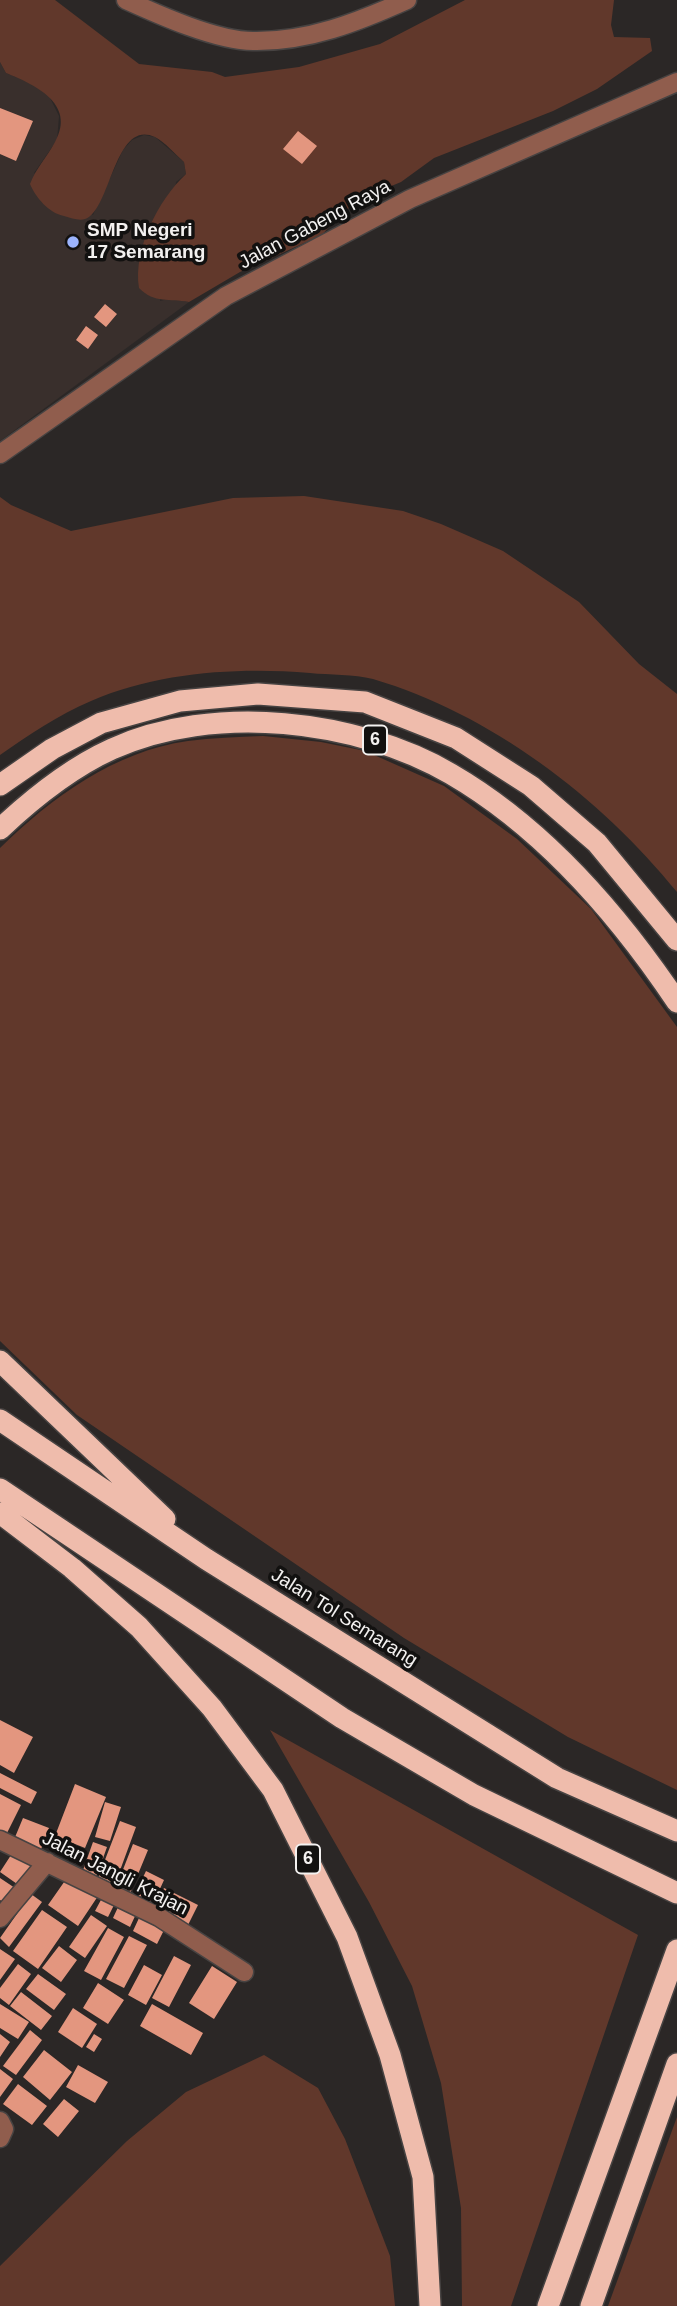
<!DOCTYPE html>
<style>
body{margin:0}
canvas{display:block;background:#2b2726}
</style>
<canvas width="677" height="2306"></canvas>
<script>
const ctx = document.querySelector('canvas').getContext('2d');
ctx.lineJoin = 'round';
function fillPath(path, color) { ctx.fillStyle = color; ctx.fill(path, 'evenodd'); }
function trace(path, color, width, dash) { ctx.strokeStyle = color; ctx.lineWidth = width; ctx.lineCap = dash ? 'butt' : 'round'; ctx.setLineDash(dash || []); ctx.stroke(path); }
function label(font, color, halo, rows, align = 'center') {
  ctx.font = font + ' Helvetica,sans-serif'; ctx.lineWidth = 7; ctx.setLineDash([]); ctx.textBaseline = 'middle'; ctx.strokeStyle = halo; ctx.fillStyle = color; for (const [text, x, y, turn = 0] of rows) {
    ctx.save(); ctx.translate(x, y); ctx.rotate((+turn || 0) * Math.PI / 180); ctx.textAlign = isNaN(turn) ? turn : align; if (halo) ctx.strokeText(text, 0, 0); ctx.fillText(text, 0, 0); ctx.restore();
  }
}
fillPath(new Path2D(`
 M 0,62 L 6,73 L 38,86 L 48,94 L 59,116 L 57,140 L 34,173 L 93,215 L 123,150 L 132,140 L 144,135 L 155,137 L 184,162 L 186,174 L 176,182 L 160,301 L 172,298 L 189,302 L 0,441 Z`), '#392f2c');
fillPath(new Path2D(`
 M 0,0 L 55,0 L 139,64 L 212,72 L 225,77 L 299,67 L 380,44 L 465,0 L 614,0 L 611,25 L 614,37 L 650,38 L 652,51 L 597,89 L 553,111 L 434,158 L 401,182 L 353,202 L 343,216 L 339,215 L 322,235 L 240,272 L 189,302 C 169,298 155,304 139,288 C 133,250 158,200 186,174 L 184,162 C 175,154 165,142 155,137 C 114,118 111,211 85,219 C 79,221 71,218 64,216 C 49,213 36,198 30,184 C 36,168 47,157 55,142 C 77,103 33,84 6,73 L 0,62 Z
 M 304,496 L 403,511 L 441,524 L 503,551 L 579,602 L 639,664 L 677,694 L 677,892 C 600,797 491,714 373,679 C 354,674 330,675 310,673 C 238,667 158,672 91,701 C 58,715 29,735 0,755 L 0,497 L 11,505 L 71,531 L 233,498 Z
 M 263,736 L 321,742 L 365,751 L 444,786 L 517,839 L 591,909 L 677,1027 L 677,1790 L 568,1737 L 404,1638 L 77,1415 L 0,1341 L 0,848 C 51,798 115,751 188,741 C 212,738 238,737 263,736 Z
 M 270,1730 L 638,1935 L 511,2306 L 462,2306 L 461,2208 L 441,2083 L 412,1986 L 369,1902 Z
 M 264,2055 L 318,2088 L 345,2139 L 390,2256 L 395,2306 L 0,2306 L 0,2266 L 127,2141 L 186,2092 Z
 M 677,2117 L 677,2306 L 608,2306 Z`), '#61382b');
fillPath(new Path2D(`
 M 0,108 L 33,121 L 16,161 L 0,154 Z
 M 298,131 L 317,146 L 302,164 L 283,149 Z
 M 105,304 L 117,314 L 106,327 L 94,317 Z
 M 86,326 L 98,335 L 88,349 L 76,340 Z
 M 0,1720 L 33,1737 L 14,1773 L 0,1765 Z
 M 0,1773 L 37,1792 L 31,1804 L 0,1788 Z
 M 75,1784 L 106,1797 L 85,1848 L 55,1836 Z
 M 0,1794 L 21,1805 L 4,1839 L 0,1837 Z
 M 105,1802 L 121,1807 L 110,1841 L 95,1837 Z
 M 23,1818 L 49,1828 L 40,1852 L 13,1842 Z
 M 120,1821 L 136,1827 L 115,1884 L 98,1878 Z
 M 93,1842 L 107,1847 L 96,1878 L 82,1873 Z
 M 133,1844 L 148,1850 L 129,1896 L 115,1890 Z
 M 13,1852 L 33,1866 L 20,1886 L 0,1872 Z
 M 146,1871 L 164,1880 L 154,1902 L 135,1894 Z
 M 69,1875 L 98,1896 L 78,1926 L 48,1905 Z
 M 0,1878 L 15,1888 L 5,1903 L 0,1900 Z
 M 164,1888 L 198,1905 L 187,1927 L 153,1911 Z
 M 31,1894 L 42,1902 L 9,1947 L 0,1938 Z
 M 102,1898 L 114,1905 L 108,1917 L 95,1911 Z
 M 119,1905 L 136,1914 L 130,1927 L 113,1918 Z
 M 42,1910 L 67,1927 L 38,1969 L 13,1951 Z
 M 91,1915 L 107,1926 L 85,1958 L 69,1947 Z
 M 139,1918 L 164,1930 L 157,1944 L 133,1931 Z
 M 108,1928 L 124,1937 L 101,1980 L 84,1971 Z
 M 129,1936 L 147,1945 L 124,1988 L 106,1979 Z
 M 59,1946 L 77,1960 L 61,1982 L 42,1968 Z
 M 0,1949 L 15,1959 L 0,1980 Z
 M 174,1956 L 191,1965 L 169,2007 L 152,1998 Z
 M 18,1964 L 31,1974 L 9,2005 L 0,1998 L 0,1988 Z
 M 144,1965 L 162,1975 L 146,2005 L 128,1995 Z
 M 212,1966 L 237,1982 L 214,2019 L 189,2003 Z
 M 38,1974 L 66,1994 L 54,2010 L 26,1989 Z
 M 98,1983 L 124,2000 L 108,2024 L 83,2008 Z
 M 21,1992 L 52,2016 L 41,2030 L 10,2006 Z
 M 0,2004 L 29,2022 L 18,2039 L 0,2028 Z
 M 152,2004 L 203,2033 L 191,2055 L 140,2026 Z
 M 73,2008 L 97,2024 L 82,2048 L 58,2032 Z
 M 30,2030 L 42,2040 L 16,2075 L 3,2066 Z
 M 0,2034 L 10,2042 L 0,2057 Z
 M 94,2034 L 102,2039 L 94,2052 L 86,2047 Z
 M 44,2050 L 72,2072 L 50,2100 L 23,2077 Z
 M 78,2065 L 108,2082 L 95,2103 L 66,2087 Z
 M 0,2069 L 13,2079 L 0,2097 Z
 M 18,2084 L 47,2106 L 32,2125 L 3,2104 Z
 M 64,2099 L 79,2111 L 58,2137 L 43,2124 Z`), '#e3967f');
const street = new Path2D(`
 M 126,0 C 159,15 217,41 253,41 C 308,42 358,22 407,0
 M 0,454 L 226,296 L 410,199 L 677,82
 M 0,1840 L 159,1917 L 244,1972
 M 0,1918 L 47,1862
 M 0,2121 L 4,2129 L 0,2138`);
const highway = new Path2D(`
 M 0,785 L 52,749 L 101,723 L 180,701 L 258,694 L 365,702 L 456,738 L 531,786 L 597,843 L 677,940
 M 0,829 C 33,798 70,768 112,749 C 213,703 357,719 451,774 C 544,828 618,914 677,1002
 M 0,1361 L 165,1519
 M 0,1420 L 206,1559 L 557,1778 L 677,1831
 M 0,1489 L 342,1718 L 474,1795 L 677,1893
 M 0,1513 L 72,1568 L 139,1627 L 212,1708 L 273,1790 L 347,1937 L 390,2055 L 423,2177 L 430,2306
 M 548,2306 L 677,1950
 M 591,2306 L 677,2064`);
trace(street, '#474342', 21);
trace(highway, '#474342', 24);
trace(street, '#905d4d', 18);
trace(highway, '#efbcac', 21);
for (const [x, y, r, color] of [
 [73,242,7,"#9cb4fd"]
]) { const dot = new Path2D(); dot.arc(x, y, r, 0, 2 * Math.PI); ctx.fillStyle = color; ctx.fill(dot); trace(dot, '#121110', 2.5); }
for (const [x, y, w] of [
 [375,740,24],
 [308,1859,24]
]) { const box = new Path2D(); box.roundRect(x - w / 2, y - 14.5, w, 29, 5); ctx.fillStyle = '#121110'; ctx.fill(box); trace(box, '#f3f1f0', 2); }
label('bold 18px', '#f3f1f0', null, [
 ["6",375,740],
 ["6",308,1859]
]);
label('19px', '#f3f1f0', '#121110', [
 ["Jalan Gabeng Raya",315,225,-28],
 ["Jalan Tol Semarang",344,1618,32],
 ["Jalan Jangli Krajan",115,1874,27]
]);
label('bold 19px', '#f3f1f0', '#121110', [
 ["SMP Negeri",87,231],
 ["17 Semarang",87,253]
], 'left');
</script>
